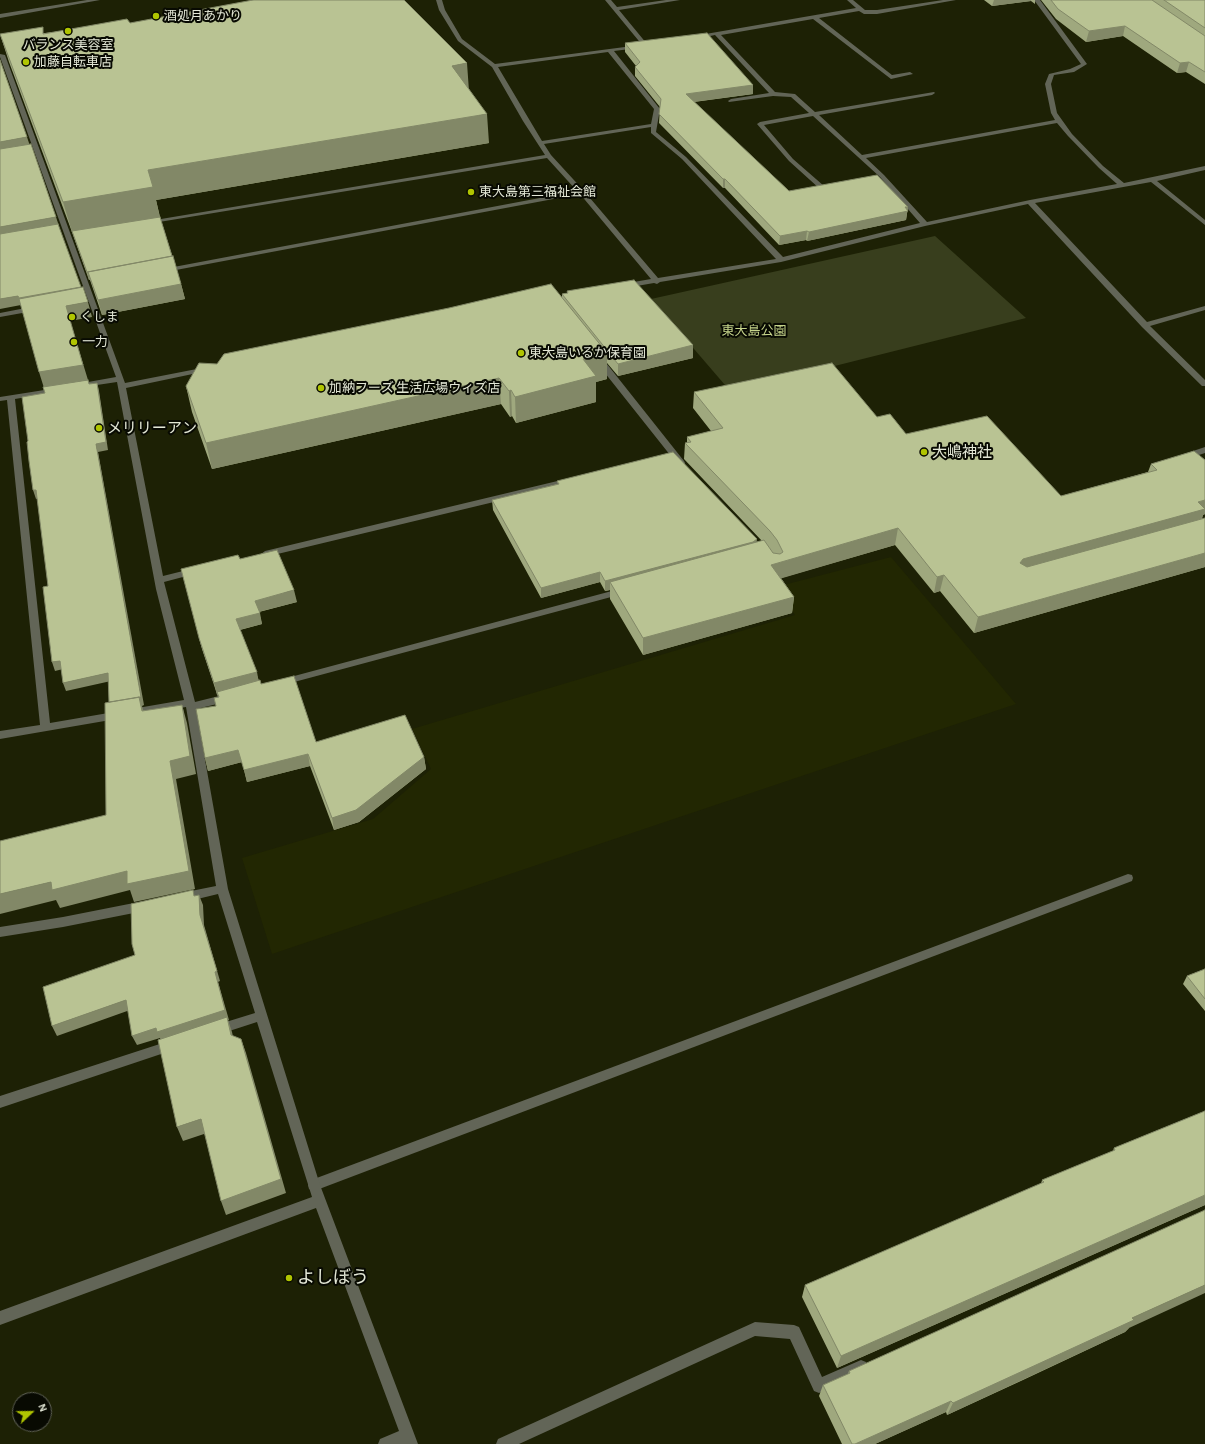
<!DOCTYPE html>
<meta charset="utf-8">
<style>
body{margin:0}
#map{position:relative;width:1205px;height:1444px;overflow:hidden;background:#1d2105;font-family:"Alegreya Sans",sans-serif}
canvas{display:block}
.north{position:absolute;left:12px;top:1392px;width:40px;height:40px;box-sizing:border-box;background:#080a02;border:1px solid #606257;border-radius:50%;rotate:68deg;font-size:11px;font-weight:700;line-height:16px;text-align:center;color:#e3e7d6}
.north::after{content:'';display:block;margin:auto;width:14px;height:18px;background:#b0c501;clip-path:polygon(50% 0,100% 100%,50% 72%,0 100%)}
</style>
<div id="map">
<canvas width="1205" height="1444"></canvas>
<div class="north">N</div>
</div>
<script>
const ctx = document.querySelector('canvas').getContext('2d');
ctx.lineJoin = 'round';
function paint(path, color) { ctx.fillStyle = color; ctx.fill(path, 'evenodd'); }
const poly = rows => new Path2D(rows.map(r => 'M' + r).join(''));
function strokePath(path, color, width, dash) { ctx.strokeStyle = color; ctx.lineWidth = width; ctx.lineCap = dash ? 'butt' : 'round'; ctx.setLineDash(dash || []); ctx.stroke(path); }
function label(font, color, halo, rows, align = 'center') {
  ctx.font = font + ' "Alegreya Sans","Noto Sans JP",sans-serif'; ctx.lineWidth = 4; ctx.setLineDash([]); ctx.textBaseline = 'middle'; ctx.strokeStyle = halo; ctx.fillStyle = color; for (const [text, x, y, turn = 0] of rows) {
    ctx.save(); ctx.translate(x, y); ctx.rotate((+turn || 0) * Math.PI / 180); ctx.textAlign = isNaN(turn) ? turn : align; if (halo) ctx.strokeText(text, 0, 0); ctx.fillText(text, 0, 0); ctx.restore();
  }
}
paint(poly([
 [891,557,1016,704,272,954,242,858,373,819,431,769,412,729,795,615,776,587]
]), '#222702');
paint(poly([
 [935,236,1026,318,731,392,651,299]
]), '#383e1d');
paint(poly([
 [1128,874,1132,875,1133,878,1132,881,314,1191,309,1189,308,1185,309,1181,314,1179,1128,874]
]), '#626557');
paint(poly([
 [87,0,100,0,0,18,0,14,87,0],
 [436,0,442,0,445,10,462,39,495,64,640,45,641,46,638,48,614,51,660,109,656,132,686,157,783,257,920,223,880,177,813,116,764,125,793,159,824,186,831,185,834,187,831,189,820,189,789,161,757,124,760,122,809,113,791,97,773,96,729,102,728,101,731,99,769,93,715,35,696,39,693,37,694,36,856,8,847,0,853,0,865,10,877,10,943,0,956,0,877,14,864,14,859,11,819,18,892,75,910,72,913,74,891,79,813,19,721,35,775,92,795,94,815,112,934,92,935,93,932,95,819,115,862,155,1055,120,1051,113,1045,84,1049,74,1070,69,1081,64,1034,0,1040,0,1087,64,1074,72,1054,75,1051,84,1057,113,1072,134,1103,166,1124,183,1205,166,1205,170,1157,181,1205,220,1205,225,1151,182,1035,203,1147,322,1205,306,1205,310,1150,326,1205,380,1205,386,1202,386,1142,327,1028,204,925,226,781,262,660,282,657,284,654,283,625,288,622,288,622,284,651,279,580,194,160,273,159,271,163,269,577,191,547,158,147,224,147,222,149,221,545,155,523,121,492,67,458,41,439,10,436,0],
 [608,52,654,109,651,124,542,141,498,67,608,52],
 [1057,123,1068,136,1099,168,1117,184,1030,200,927,222,884,175,866,158,1057,123],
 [651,127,651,133,682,159,776,259,658,278,584,191,551,155,544,144,651,127],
 [605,0,611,0,617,7,666,0,680,0,619,10,647,44,647,46,645,47,643,46,605,0],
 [0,54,5,55,125,383,207,367,211,369,207,371,126,388,163,576,195,568,200,571,198,573,164,582,195,702,227,694,232,698,230,701,196,709,228,889,320,1185,418,1444,378,1444,380,1439,399,1431,316,1208,0,1325,0,1311,312,1197,257,1022,217,1035,213,1034,211,1030,213,1026,255,1013,218,894,181,903,177,901,175,898,177,895,181,893,216,886,186,707,0,739,0,731,40,725,7,400,0,401,0,397,57,388,61,390,57,392,15,399,50,723,184,700,156,589,117,382,77,388,73,386,77,384,116,377,0,57,0,54],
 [36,306,40,308,39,310,0,317,0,313,36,306],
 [597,359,603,359,684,461,685,463,684,465,678,465,597,363,597,359],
 [1205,447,1205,453,1184,460,1180,457,1181,455,1205,447],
 [570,478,573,479,574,481,573,483,265,557,261,554,265,551,570,478],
 [623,588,628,591,626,593,283,685,278,682,283,679,623,588],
 [144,901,148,903,150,906,148,909,144,911,63,927,0,937,0,927,63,917,144,901],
 [172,1040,176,1041,178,1045,176,1049,0,1108,0,1096,172,1040],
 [755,1322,794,1325,799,1327,822,1377,861,1360,866,1362,868,1367,866,1372,819,1393,814,1391,790,1339,755,1336,519,1444,496,1444,498,1439,755,1322]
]), '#626557');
paint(poly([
 [984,0,1035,0,1035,4,1031,1,992,6],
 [1041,0,1205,0,1205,84,1186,72,1177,73,1123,36,1086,42,1056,19],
 [130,23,469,89,489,143,156,200,160,217,181,284,185,299,102,315,90,280,89,280,72,232,9,62,0,34,45,33],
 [625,43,753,85,753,94,694,102,789,191,908,207,906,220,807,241,806,240,779,245,725,188,723,188,659,123,660,107,635,76,635,67,636,66,625,52],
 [567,291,693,345,693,358,618,376,607,363,607,379,596,382,596,402,516,423,512,416,510,417,501,404,212,469,192,412,186,386,217,364,562,297,562,294,567,293],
 [694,392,877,417,906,434,1061,496,1148,472,1151,464,1205,460,1205,514,1203,515,1202,519,1205,518,1205,567,974,633,940,591,934,593,895,545,781,578,794,597,792,613,643,655,610,599,610,590,605,591,600,582,541,598,493,510,492,500,558,484,557,481,756,542,762,541,684,459,685,443,687,443,687,437,711,431,693,408],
 [240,559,297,602,259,612,262,624,240,630,259,681,261,684,316,742,424,757,426,769,359,822,334,830,310,766,247,782,242,762,208,771,205,758,218,697,202,649,199,638],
 [1205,969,1205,1011,1183,984,1187,976],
 [1205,1111,1205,1205,837,1368,802,1297,805,1285,1041,1184,1042,1180,1113,1151,1114,1148],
 [1129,1328,1125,1332,1023,1380,947,1415,946,1412,875,1444,842,1444,819,1396,823,1385,848,1374,849,1371]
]), '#9fa87e');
paint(poly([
 [994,0,1031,0,1031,1,992,6],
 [1125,26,1123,36,1086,42,1089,31],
 [1189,62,1186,72,1177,73,1180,63],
 [467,63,469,91,452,66],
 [753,85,753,94,685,103,686,94],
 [487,114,489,143,156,200,160,218,72,232,63,202,148,170],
 [27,137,30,146,0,150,0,142],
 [723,179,725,179,725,188,723,188],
 [905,207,908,207,906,220,807,241,809,232],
 [56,217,59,226,0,236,0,227],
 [807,231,806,240,779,245,780,236],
 [87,272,88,272,90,280,89,280],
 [181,284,185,299,102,315,98,300],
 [81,287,84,296,21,305,0,309,0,299,18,296],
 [88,302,92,317,70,321,88,380,44,388,39,372,66,306],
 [693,345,693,358,618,376,618,364],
 [607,353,607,379,596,382,596,402,516,423,515,397,583,359],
 [499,378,501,404,212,469,206,443],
 [97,383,99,391,108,450,98,452,144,705,142,706,145,716,109,703,141,697,96,444],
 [511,390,512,416,510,417,509,391],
 [33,490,36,490,39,498,36,499],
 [1205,500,1205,514,1203,515,1199,525,1019,576,1020,563,1023,559],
 [898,528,895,545,769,582,771,565],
 [757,539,756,549,610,582,610,590,605,591,605,581],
 [1205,553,1205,567,974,633,978,617],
 [600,572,600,582,541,598,541,588],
 [944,575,940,591,934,593,937,577],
 [294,590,297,602,258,612,255,601],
 [794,597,792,613,643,655,643,638],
 [260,613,262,624,239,630,236,619],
 [60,661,63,669,55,671,52,662],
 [257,672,259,683,217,695,214,683],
 [108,673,111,681,66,691,63,683],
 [182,705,187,723,196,774,176,779,195,889,134,902,130,890,60,908,56,900,0,914,0,894,51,882,170,761],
 [238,750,242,762,208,771,205,758],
 [308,754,310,766,247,782,244,770],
 [424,757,426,769,359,822,334,830,332,818],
 [199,895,203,905,204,925,220,981,218,982,229,1020,228,1020,232,1032,236,1050,161,1042,160,1038,137,1045,132,1036,200,915],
 [126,1000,130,1010,57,1036,52,1026],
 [241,1039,246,1053,286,1193,226,1215,221,1201],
 [201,1119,207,1133,183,1141,177,1127],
 [1205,1195,1205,1205,837,1368,841,1356],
 [1205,1285,1205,1293,1129,1328,1125,1332,947,1415,953,1403,1132,1318],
 [951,1401,946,1412,875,1444,855,1444]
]), '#828867');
const building = poly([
 [253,0,404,0,467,63,452,66,487,114,148,170,153,187,63,202,0,34,43,27,43,34,127,19,130,23,253,0],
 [1051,0,1152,0,1205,36,1205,72,1189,62,1180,63,1125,26,1089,31,1058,9,1051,0],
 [1164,0,1205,0,1205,28,1164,0],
 [707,33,753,85,686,94,789,191,877,175,908,207,905,207,908,211,809,232,807,231,780,236,725,179,723,179,659,114,661,99,635,67,640,62,625,43,707,33],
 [0,60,27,137,0,142,0,60],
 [31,144,56,217,0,227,0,149,31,144],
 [160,217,172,256,87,272,72,231,160,217],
 [58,224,81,287,19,298,18,296,0,299,0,234,58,224],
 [173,256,181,284,98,300,88,272,173,256],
 [634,280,693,345,618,364,562,294,568,293,567,291,634,280],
 [551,284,607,353,583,359,596,376,515,397,511,390,509,391,499,378,206,443,186,386,199,363,217,364,224,354,449,308,551,284],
 [83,287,88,302,66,306,83,365,39,372,19,299,83,287],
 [832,363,877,417,890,414,906,434,987,416,1061,496,1157,470,1151,464,1194,451,1205,460,1205,500,1198,502,1205,509,1023,559,1020,563,1027,567,1205,518,1205,553,978,617,944,575,937,577,898,528,771,565,794,597,643,638,610,582,764,540,773,553,780,554,783,552,777,540,770,531,685,443,691,442,687,437,723,428,694,392,832,363],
 [88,380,89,384,97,383,106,442,96,444,141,697,109,702,108,673,63,683,60,661,52,662,43,587,48,586,36,490,33,490,29,461,27,442,28,441,22,397,45,393,43,387,88,380],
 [673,452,757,539,753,542,605,581,600,572,541,588,492,500,559,484,557,481,673,452],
 [277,550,294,590,255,601,260,613,236,619,257,672,214,683,199,638,181,569,238,555,240,559,277,550],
 [294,676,316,742,405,715,424,757,356,810,332,818,308,754,244,770,238,750,205,758,196,709,216,706,214,698,219,697,217,692,260,680,261,684,294,676],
 [139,697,142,711,182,705,190,756,170,761,189,871,127,884,127,871,52,890,51,882,0,894,0,841,106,815,105,703,139,697],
 [193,890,194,896,199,895,200,915,217,971,215,972,225,1010,157,1032,156,1028,132,1036,126,1000,52,1026,43,987,135,955,132,944,131,904,193,890],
 [1205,969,1205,999,1187,976,1205,969],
 [227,1017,231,1035,241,1039,281,1179,221,1201,201,1119,177,1127,158,1040,227,1017],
 [1205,1111,1205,1195,841,1356,805,1285,1044,1182,1042,1180,1115,1150,1114,1148,1205,1111],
 [1205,1210,1205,1285,1132,1318,1134,1320,953,1403,951,1401,855,1444,852,1444,823,1385,850,1373,849,1371,1205,1210]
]);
paint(building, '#b9c393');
strokePath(building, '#828867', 1);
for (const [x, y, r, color] of [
 [156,16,4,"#b0c501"],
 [68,31,4,"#b0c501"],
 [26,62,4,"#b0c501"],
 [471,192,4,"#b0c501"],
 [72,317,4,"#b0c501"],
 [74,342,4,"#b0c501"],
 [521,353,4,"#b0c501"],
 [321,388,4,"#b0c501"],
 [99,428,4,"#b0c501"],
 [924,452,4,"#b0c501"],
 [289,1278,4,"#b0c501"]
]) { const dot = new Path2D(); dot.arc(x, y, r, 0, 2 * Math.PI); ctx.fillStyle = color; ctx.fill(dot); strokePath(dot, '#080a02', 1.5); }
label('13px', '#e3e7d6', '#080a02', [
 ["酒処月あかり",164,16],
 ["バランス美容室",68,45,"center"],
 ["加藤自転車店",34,62],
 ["東大島第三福祉会館",479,192],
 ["くしま",80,317],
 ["一力",82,342],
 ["東大島いるか保育園",529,353],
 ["加納フーズ 生活広場ウィズ店",329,388]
], 'left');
label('13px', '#c6d48b', '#080a02', [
 ["東大島公園",754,331]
]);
label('15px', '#e3e7d6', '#080a02', [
 ["メリリーアン",107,428],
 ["大嶋神社",932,452]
], 'left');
label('18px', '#e3e7d6', '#080a02', [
 ["よしぼう",297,1278]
], 'left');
</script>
